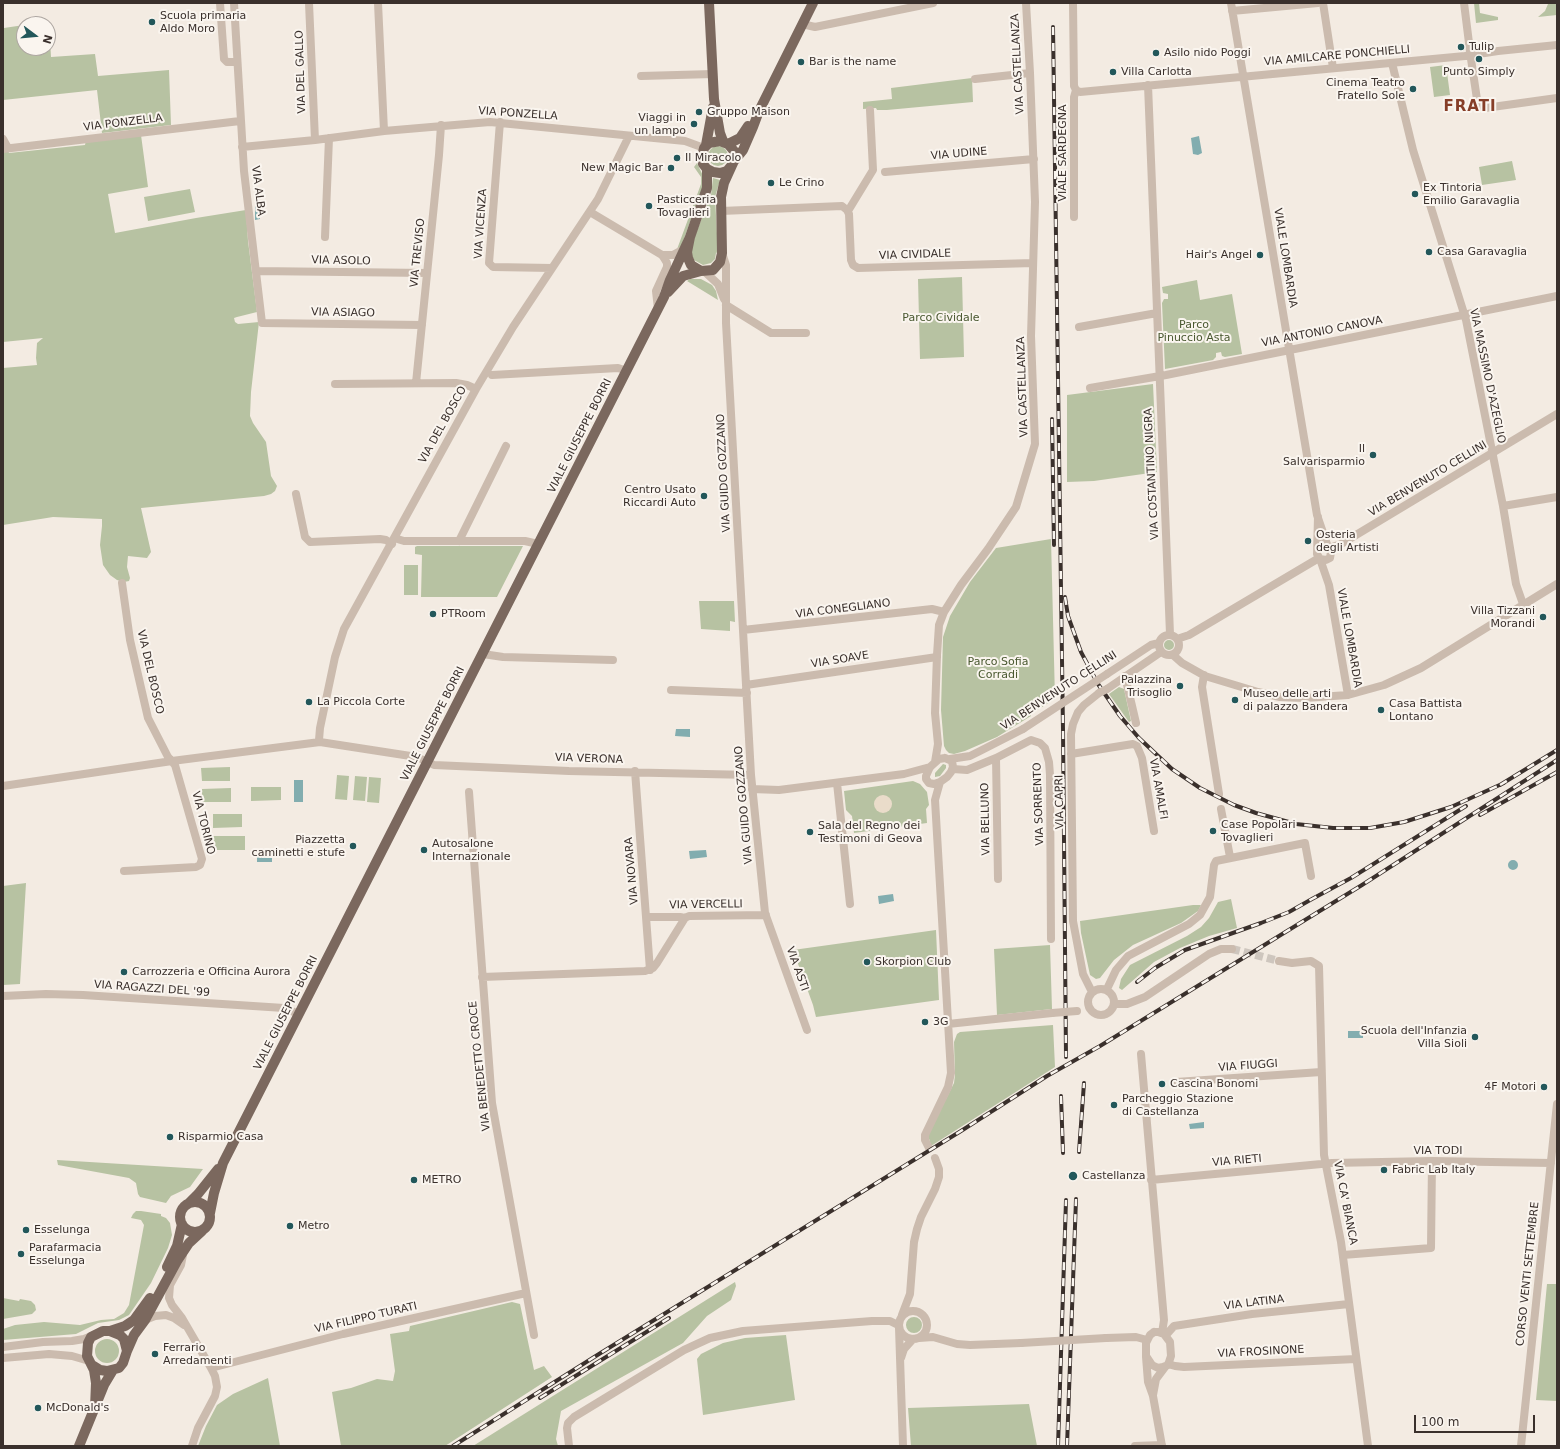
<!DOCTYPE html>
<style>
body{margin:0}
#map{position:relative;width:1560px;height:1449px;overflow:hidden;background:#f3ebe2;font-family:"DejaVu Sans",sans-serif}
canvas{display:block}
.frame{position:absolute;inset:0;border:4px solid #3a302c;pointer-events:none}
.north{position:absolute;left:16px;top:16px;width:40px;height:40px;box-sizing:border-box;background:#faf5ef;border:1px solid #ada6a1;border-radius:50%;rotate:106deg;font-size:11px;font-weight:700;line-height:16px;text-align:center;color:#3a302c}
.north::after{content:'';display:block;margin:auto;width:14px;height:18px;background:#22575a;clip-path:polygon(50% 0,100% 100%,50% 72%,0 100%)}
.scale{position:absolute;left:1414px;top:1415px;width:121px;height:18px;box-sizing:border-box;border:2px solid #3a302c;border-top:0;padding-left:5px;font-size:12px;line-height:14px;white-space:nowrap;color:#3a302c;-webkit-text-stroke:3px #faf5ef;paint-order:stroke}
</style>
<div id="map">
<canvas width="1560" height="1449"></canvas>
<div class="frame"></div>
<div class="north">N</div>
<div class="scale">100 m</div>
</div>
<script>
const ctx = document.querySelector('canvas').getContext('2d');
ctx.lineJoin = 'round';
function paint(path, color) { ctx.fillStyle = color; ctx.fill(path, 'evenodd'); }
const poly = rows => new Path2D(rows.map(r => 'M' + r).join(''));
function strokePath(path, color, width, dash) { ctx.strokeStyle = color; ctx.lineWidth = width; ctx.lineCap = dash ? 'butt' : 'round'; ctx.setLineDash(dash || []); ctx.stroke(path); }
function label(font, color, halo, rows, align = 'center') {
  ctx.font = font + ' "DejaVu Sans",sans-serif'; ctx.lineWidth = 4; ctx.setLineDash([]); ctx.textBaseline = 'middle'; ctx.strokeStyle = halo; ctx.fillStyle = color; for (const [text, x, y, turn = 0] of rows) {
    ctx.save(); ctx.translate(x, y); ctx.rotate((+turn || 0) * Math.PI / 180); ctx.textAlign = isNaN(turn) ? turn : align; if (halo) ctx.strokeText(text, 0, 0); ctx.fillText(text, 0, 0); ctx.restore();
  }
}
paint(poly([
 [1474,3,1479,3,1480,13,1498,17,1498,20,1476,23],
 [1547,3,1557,3,1557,15,1538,17,1545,11,1548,4],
 [49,22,51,57,95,54,98,76,169,70,171,125,102,133,97,90,3,100,3,30,4,28,24,25,24,48,48,48,48,24,34,24],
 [1446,65,1450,95,1434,97,1430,67],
 [972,78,973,102,887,110,877,110,876,108,863,109,863,102,892,99,891,88],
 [141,135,148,187,108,194,115,233,196,218,246,210,248,241,257,312,237,317,234,318,235,322,238,324,259,322,251,392,250,416,253,423,266,442,271,476,277,486,275,491,271,494,264,496,141,508,151,552,147,558,128,556,127,567,130,578,129,581,124,582,117,580,110,575,103,565,100,545,102,526,102,519,53,517,3,525,3,368,37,365,36,358,37,343,43,338,3,342,3,140,9,153,85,145,86,140],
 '708 156a10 10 0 1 1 20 0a10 10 0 1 1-20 0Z',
 [1512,161,1516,180,1482,185,1479,167],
 [697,163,704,178,703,186,681,247,676,252,701,184,701,177,694,167],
 [713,178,720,180,715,197,718,252,716,253,715,259,711,263,703,265,694,260,692,256,691,246,711,195],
 [190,189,195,212,148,221,144,197],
 [962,277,964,357,920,359,918,279],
 [690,279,701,279,712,285,716,291,718,300,687,281],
 [1197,280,1200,300,1232,294,1242,354,1225,357,1222,356,1221,352,1216,353,1216,357,1213,360,1165,369,1162,303,1164,299,1168,299,1168,294,1163,293,1162,287],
 [1153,384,1157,472,1094,481,1067,482,1067,395],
 [1051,539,1055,699,1031,714,1031,716,997,737,965,751,954,754,949,753,946,750,944,746,941,710,943,637,950,616,970,582,996,548],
 [417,546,523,546,497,597,421,597,422,555,415,554,415,547],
 [404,565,418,565,418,595,404,595],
 [699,601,734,601,735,622,730,621,730,631,701,629],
 '1164 645a5 5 0 1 1 10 0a5 5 0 1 1-10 0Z',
 [1119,687,1124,689,1131,721,1129,722,1109,694],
 [943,764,946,765,946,768,940,776,935,777,935,773],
 [230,767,230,781,202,781,201,768],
 [337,775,349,776,347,800,335,799],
 [355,776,367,777,365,801,353,800],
 [369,777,381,778,379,803,367,802],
 [906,782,913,781,920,784,927,792,929,805,926,809,927,823,854,833,852,816,846,810,844,791],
 [251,787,281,787,281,800,251,801],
 [231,788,231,802,202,802,202,789],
 [213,814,242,814,242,827,213,828],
 [213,836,245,836,245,850,213,850],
 [26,883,20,984,3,985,3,886],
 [1231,899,1237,928,1209,936,1180,948,1154,962,1122,990,1119,988,1121,979,1130,965,1187,936,1201,927,1209,918,1218,902],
 [1193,905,1201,905,1198,911,1181,923,1133,945,1114,960,1100,978,1096,979,1090,975,1081,933,1080,921],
 [936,930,939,1000,816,1017,813,1005,793,950],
 [1050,945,1052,1009,997,1015,994,949],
 [1053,1025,1055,1067,931,1146,928,1135,954,1083,955,1075,954,1042,957,1034,960,1032],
 [57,1160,203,1169,190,1187,171,1196,166,1203,140,1197,138,1194,136,1183,129,1178,58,1165],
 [136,1211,141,1211,161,1214,161,1216,166,1218,170,1223,172,1235,168,1248,151,1283,129,1315,119,1320,98,1323,76,1334,3,1340,3,1329,15,1325,44,1322,80,1325,101,1320,114,1319,124,1313,129,1305,144,1225,141,1220,131,1218,133,1214],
 [735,1282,736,1286,731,1300,707,1316,683,1343,561,1411,556,1439,558,1446,473,1446],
 [1547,1284,1557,1284,1557,1401,1536,1400],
 [3,1298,19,1301,20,1299,31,1301,35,1305,36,1310,32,1314,3,1319],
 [512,1302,520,1304,534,1370,544,1366,552,1377,445,1446,341,1446,332,1392,351,1388,377,1379,393,1381,395,1371,390,1334,409,1331,410,1326],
 '906 1325a8 8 0 1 1 16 0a8 8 0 1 1-16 0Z',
 [786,1335,795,1400,703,1415,697,1359,701,1354,723,1343,745,1338],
 '95 1351a12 12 0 1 1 24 0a12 12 0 1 1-24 0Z',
 [268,1378,280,1446,198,1446,206,1426,217,1405,233,1394],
 [1029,1404,1037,1446,911,1446,908,1408]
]), '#b7c2a2');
paint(poly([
 '874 804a9 9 0 1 1 18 0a9 9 0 1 1-18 0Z'
]), '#eadcca');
paint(poly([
 [1199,136,1202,153,1198,155,1193,154,1191,138],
 [255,206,259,206,260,219,255,220],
 [676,729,690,729,690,737,675,736],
 [294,780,303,780,303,802,294,802],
 [706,850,707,857,690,859,689,851],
 [271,852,275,852,274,856,272,856,272,862,257,862,257,855,271,855],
 '1508 865a5 5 0 1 1 10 0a5 5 0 1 1-10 0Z',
 [893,894,894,901,879,904,878,896],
 [1348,1031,1363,1031,1363,1038,1348,1038],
 [1204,1122,1204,1128,1190,1129,1189,1124]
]), '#82adaf');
strokePath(poly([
 [1232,949,1279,961]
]), '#cec6be', 8, [8, 4]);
strokePath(poly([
 [220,3,224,59,227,62,237,62],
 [234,3,244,171,262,323,422,325],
 [309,3,315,140],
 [378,3,384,131],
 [1073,3,1074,86,1076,90,1080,92,1465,56,1498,51,1557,45],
 [1231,3,1317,515,1328,547,1331,552,1330,558,1326,560,1320,559,1317,554,1318,517],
 [1323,3,1333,68],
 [1464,3,1471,59,1478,106,1485,108,1557,98],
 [1232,11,1318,3],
 [802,24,815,27,933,3],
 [1392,63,1413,150,1466,320,1503,506,1516,584,1523,604],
 [641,76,713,74],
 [975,79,1030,73],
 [1148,85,1170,634],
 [500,122,489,263,493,267,552,268],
 [629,136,598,199,513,327,476,389,344,629,335,657,320,728,319,740,320,742,417,757,434,765,569,771,751,775],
 [3,139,8,148],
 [242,147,315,140,384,131,490,122,685,141,704,148],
 [3,149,240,121],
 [885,172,1034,159],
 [721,211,842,206,847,210,849,214,851,260,853,265,858,268,1033,263],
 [848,211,873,170,870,110],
 [590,212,662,255,664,258,667,263,667,267,656,291,658,309],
 [1074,217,1074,97,1076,90],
 [325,237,329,138],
 [722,253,726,265,726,323,751,775,765,913,807,1030],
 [662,255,673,255,682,250],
 [256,271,427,273],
 [704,271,718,284,724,299],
 [726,305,771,333,806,333],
 [1079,327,1157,313],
 [492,375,618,368,627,371],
 [416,383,439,155,441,125],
 [335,384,456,383,467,385,476,389],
 [1090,388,1166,375,1557,296],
 [296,494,305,537,310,542,380,539,386,540,392,544],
 [1503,506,1557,497],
 [394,538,404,541,525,541,538,544],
 [459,541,506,446],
 [1329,548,1341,544,1557,414],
 [1320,559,1329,585,1348,695],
 [122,583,130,640,148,718,168,757,175,765,202,859,200,865,196,867,124,871],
 [743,630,932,609,944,612],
 '1159 645a10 10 0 1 1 20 0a10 10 0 1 1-20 0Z',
 [1177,639,1189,635,1319,558],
 [483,654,503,657,613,660],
 [1173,655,1182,663,1205,676,1258,692,1280,697,1304,698,1348,695,1384,685,1421,668,1557,584],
 [1107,674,1151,645,1159,643],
 [1204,675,1202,687,1219,794],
 [1125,676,1136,723],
 [746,685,937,657],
 [1107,689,1161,652],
 [671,690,747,693],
 [1071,754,1133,744,1137,746,1142,758,1154,831],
 [945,758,952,761,953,767,951,772,947,777,940,782,934,784,929,783,926,779,926,776,930,767,939,759,945,758],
 [996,758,998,879],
 [950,759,970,756,980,751,1023,729],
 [935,762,938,744,935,713,937,655,939,625,944,612,961,585,988,549,1016,507,1035,444,1031,336,1035,202,1030,73,1026,3],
 [953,769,967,770,996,758,1031,740,1040,743,1045,748,1049,762,1050,775,1051,939],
 [635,771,650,970],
 [837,783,850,904],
 [3,786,172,761,320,742],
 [752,789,779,790,904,774,930,767],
 [469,792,492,1103,534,1335],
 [1221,809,1230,857],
 [647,917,680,917,685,918,689,916,766,915],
 [1279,961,1292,963,1311,961,1319,966,1324,1155,1341,1242,1368,1446],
 [482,977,645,971,653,968,657,963,685,918],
 '1088 1002a13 13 0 1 1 26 0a13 13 0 1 1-26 0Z',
 [1107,989,1116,970,1128,956,1189,924,1200,915,1210,897,1214,865,1216,861,1305,843,1311,876],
 [1092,992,1083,974,1073,921,1071,734,1073,724,1078,712,1084,705,1099,693],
 [3,996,46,994,83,995,284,1008,299,1014],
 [1114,1004,1127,1004,1145,997,1209,954,1221,949,1232,949],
 [948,1024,1052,1013],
 [1141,1054,1164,1320,1162,1333],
 [1176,1082,1321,1072],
 [929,1148,925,1140,925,1135,948,1087,951,1073,935,800,940,782],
 [1151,1180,1332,1163,1432,1161,1551,1163],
 [183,1255,181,1265,170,1285,169,1298,172,1305,182,1318,211,1368,215,1376,217,1387,215,1396,198,1428,192,1446],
 [1343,1255,1431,1248,1432,1161],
 '899 1325a14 14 0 1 1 28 0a14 14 0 1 1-28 0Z',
 [902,1315,910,1294,914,1242,917,1229,921,1217,935,1189,939,1177,939,1169,935,1158],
 [145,1320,155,1316,166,1315,174,1318,184,1325],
 [899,1328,903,1446],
 [1154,1332,1158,1332,1164,1334,1170,1342,1171,1356,1168,1365,1163,1367,1158,1368,1152,1365,1146,1356,1146,1343,1150,1335,1154,1332],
 [1166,1335,1174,1326,1252,1314,1349,1304],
 [919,1338,933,1337,957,1344,970,1345,1021,1343],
 [1106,1338,1136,1337,1147,1340],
 [3,1347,43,1342,72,1341,84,1339,94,1335],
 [1146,1357,1148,1382,1153,1396,1162,1446],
 [3,1358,49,1354,72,1356,89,1361],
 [901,1358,904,1349,913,1339],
 [1168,1364,1175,1366,1184,1367,1356,1359],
 [211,1368,343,1334,526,1293],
 [1153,1395,1156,1379,1165,1367],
 [569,1446,567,1428,568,1423,574,1417,684,1350,710,1338,743,1331,872,1321,890,1321,898,1325],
 [1135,1446,1162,1445],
 [1521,1446,1557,1104]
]), '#cbbbae', 8);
strokePath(poly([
 [709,3,714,99,720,133,723,141],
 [728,144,740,138,748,126],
 [706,145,713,107],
 [734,161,743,150,753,127,759,111,813,3],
 [701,271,691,265,688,258,687,252,690,237,707,188,707,169],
 [668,292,683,276,701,271,713,270,720,262,722,253,721,197,724,183,734,161,734,151,728,144,720,141,709,143,704,148,702,157,703,164,707,169,713,172,720,173,727,171,732,165],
 '180 1217a15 15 0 1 1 30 0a15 15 0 1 1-30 0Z',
 [188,1204,198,1194,218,1169],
 [210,1213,214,1193,223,1163,664,297,670,280,690,237],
 [167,1267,177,1246,182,1224],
 [110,1331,125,1326,134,1320,150,1298],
 [127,1351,134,1335,145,1320,177,1261,189,1243,202,1231],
 [92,1365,100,1370,107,1371,119,1368,123,1363,127,1351,124,1339,120,1335,110,1331,103,1331,91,1337,88,1343,87,1356,94,1370,96,1383,95,1408],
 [79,1446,104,1385,113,1370]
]), '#7b685e', 10);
const rail = poly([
 [1053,27,1063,730,1066,1057],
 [1052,419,1054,545],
 [1065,597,1068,616,1081,652,1098,684,1120,716,1139,738,1172,769,1200,788,1234,805,1256,813,1296,824,1333,828,1370,828,1404,822,1451,807,1504,783],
 [1500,785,1557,750],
 [1480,815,1557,772],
 [1137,982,1155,968,1185,950,1261,923,1289,912,1312,899,1351,878,1466,806],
 [1061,1096,1063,1153],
 [1079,1152,1084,1083],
 [540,1398,669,1318],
 [453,1446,599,1354,961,1131,1047,1076,1100,1046,1362,885,1557,760],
 [1058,1446,1066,1200],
 [1067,1446,1076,1199]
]);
strokePath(rail, '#3a302c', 4);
strokePath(rail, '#faf5ef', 2.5, [8]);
strokePath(poly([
 [1099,693,1107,689],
 [1023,729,1107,674],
 [1052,1013,1077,1011],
 [1021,1343,1106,1338]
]), '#cbbbae', 8);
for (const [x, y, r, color] of [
 [152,22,4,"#22575a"],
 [1461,47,4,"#22575a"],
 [1156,53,4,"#22575a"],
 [1479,59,4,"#22575a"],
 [801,62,4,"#22575a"],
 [1113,72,4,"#22575a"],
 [1413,89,4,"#22575a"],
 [699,112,4,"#22575a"],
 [694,124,4,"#22575a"],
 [677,158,4,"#22575a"],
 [671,168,4,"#22575a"],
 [771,183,4,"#22575a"],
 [1415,194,4,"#22575a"],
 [649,206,4,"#22575a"],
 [1429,252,4,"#22575a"],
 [1260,255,4,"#22575a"],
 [1373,455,4,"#22575a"],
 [704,496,4,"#22575a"],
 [1308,541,4,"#22575a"],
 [433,614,4,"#22575a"],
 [1543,617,4,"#22575a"],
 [1180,686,4,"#22575a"],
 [1235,700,4,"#22575a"],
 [309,702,4,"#22575a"],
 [1381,710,4,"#22575a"],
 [1213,831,4,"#22575a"],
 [810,832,4,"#22575a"],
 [353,846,4,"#22575a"],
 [424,850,4,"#22575a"],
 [867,962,4,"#22575a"],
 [124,972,4,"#22575a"],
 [925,1022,4,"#22575a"],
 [1475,1037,4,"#22575a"],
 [1162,1084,4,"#22575a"],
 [1544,1087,4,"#22575a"],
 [1114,1105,4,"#22575a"],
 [170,1137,4,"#22575a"],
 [1384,1170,4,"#22575a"],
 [1073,1176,5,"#22575a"],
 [414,1180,4,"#22575a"],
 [290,1226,4,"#22575a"],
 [26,1230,4,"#22575a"],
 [21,1254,4,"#22575a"],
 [155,1354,4,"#22575a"],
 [38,1408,4,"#22575a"]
]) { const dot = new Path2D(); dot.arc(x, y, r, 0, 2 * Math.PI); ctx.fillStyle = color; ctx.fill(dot); strokePath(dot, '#faf5ef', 1.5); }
label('11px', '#3a302c', '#faf5ef', [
 ["Scuola primaria",160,16],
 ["Aldo Moro",160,29],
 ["Tulip",1469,47],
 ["Asilo nido Poggi",1164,53],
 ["Bar is the name",809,62],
 ["Villa Carlotta",1121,72],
 ["Punto Simply",1479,72,"center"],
 ["Cinema Teatro",1405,83,"right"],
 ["Fratello Sole",1405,96,"right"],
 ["Gruppo Maison",707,112],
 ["Viaggi in",686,118,"right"],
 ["un lampo",686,131,"right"],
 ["Il Miracolo",685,158],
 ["New Magic Bar",663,168,"right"],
 ["Le Crino",779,183],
 ["Ex Tintoria",1423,188],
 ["Emilio Garavaglia",1423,201],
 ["Pasticceria",657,200],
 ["Tovaglieri",657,213],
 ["Casa Garavaglia",1437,252],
 ["Hair's Angel",1252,255,"right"],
 ["Il",1365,449,"right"],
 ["Salvarisparmio",1365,462,"right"],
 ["Centro Usato",696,490,"right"],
 ["Riccardi Auto",696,503,"right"],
 ["Osteria",1316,535],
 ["degli Artisti",1316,548],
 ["Villa Tizzani",1535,611,"right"],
 ["Morandi",1535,624,"right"],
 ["PTRoom",441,614],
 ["Palazzina",1172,680,"right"],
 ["Trisoglio",1172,693,"right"],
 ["Museo delle arti",1243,694],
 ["di palazzo Bandera",1243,707],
 ["La Piccola Corte",317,702],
 ["Casa Battista",1389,704],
 ["Lontano",1389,717],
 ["Case Popolari",1221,825],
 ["Tovaglieri",1221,838],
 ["Sala del Regno dei",818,826],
 ["Testimoni di Geova",818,839],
 ["Piazzetta",345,840,"right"],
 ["caminetti e stufe",345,853,"right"],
 ["Autosalone",432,844],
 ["Internazionale",432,857],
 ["Skorpion Club",875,962],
 ["Carrozzeria e Officina Aurora",132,972],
 ["3G",933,1022],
 ["Scuola dell'Infanzia",1467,1031,"right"],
 ["Villa Sioli",1467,1044,"right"],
 ["Cascina Bonomi",1170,1084],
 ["4F Motori",1536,1087,"right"],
 ["Parcheggio Stazione",1122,1099],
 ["di Castellanza",1122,1112],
 ["Risparmio Casa",178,1137],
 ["Fabric Lab Italy",1392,1170],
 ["Castellanza",1082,1176],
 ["METRO",422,1180],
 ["Metro",298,1226],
 ["Esselunga",34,1230],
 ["Parafarmacia",29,1248],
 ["Esselunga",29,1261],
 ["Ferrario",163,1348],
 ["Arredamenti",163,1361],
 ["McDonald's",46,1408]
], 'left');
label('11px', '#3a302c', '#faf5ef', [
 ["VIA AMILCARE PONCHIELLI",1337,56,-5],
 ["VIA CASTELLANZA",1018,64,-93],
 ["VIA DEL GALLO",301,72,-92],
 ["VIA PONZELLA",518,114,4],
 ["VIA PONZELLA",123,123,-7],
 ["VIALE SARDEGNA",1063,153,-90],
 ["VIA UDINE",959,154,-5],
 ["VIA ALBA",258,191,83],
 ["VIA VICENZA",481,224,-86],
 ["VIA TREVISO",418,253,-84],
 ["VIA CIVIDALE",915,255,-2],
 ["VIALE LOMBARDIA",1285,258,81],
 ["VIA ASOLO",341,261,1],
 ["VIA ASIAGO",343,313,1],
 ["VIA ANTONIO CANOVA",1322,332,-11],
 ["VIA MASSIMO D'AZEGLIO",1487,376,78],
 ["VIA CASTELLANZA",1023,387,-92],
 ["VIA DEL BOSCO",443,425,-61],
 ["VIALE GIUSEPPE BORRI",580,436,-63],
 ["VIA GUIDO GOZZANO",724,473,-93],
 ["VIA COSTANTINO NIGRA",1152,474,-93],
 ["VIA BENVENUTO CELLINI",1428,479,-31],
 ["VIA CONEGLIANO",843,609,-7],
 ["VIALE LOMBARDIA",1349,638,80],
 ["VIA SOAVE",840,660,-9],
 ["VIA DEL BOSCO",150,672,77],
 ["VIA BENVENUTO CELLINI",1059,691,-33],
 ["VIALE GIUSEPPE BORRI",433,724,-63],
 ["VIA VERONA",589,759,2],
 ["VIA AMALFI",1158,789,80],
 ["VIA CAPRI",1060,802,-91],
 ["VIA SORRENTO",1039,804,-92],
 ["VIA GUIDO GOZZANO",744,805,-95],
 ["VIA BELLUNO",986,819,-91],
 ["VIA TORINO",203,823,76],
 ["VIA NOVARA",632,871,-95],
 ["VIA VERCELLI",706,905,-1],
 ["VIA ASTI",797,969,70],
 ["VIA RAGAZZI DEL '99",152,989,4],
 ["VIALE GIUSEPPE BORRI",286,1013,-63],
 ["VIA BENEDETTO CROCE",480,1066,-96],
 ["VIA FIUGGI",1248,1066,-4],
 ["VIA TODI",1438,1151],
 ["VIA RIETI",1237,1161,-5],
 ["VIA CA' BIANCA",1345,1203,79],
 ["CORSO VENTI SETTEMBRE",1528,1274,-84],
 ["VIA LATINA",1254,1303,-7],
 ["VIA FILIPPO TURATI",366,1318,-13],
 ["VIA FROSINONE",1261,1352,-3]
]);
label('11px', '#495830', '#faf5ef', [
 ["Parco Cividale",941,318],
 ["Parco",1194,325],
 ["Pinuccio Asta",1194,338],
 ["Parco Sofia",998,662],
 ["Corradi",998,675]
]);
ctx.letterSpacing = '1px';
label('bold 15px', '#863e28', '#faf5ef', [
 ["FRATI",1470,107]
]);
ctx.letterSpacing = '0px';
</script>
